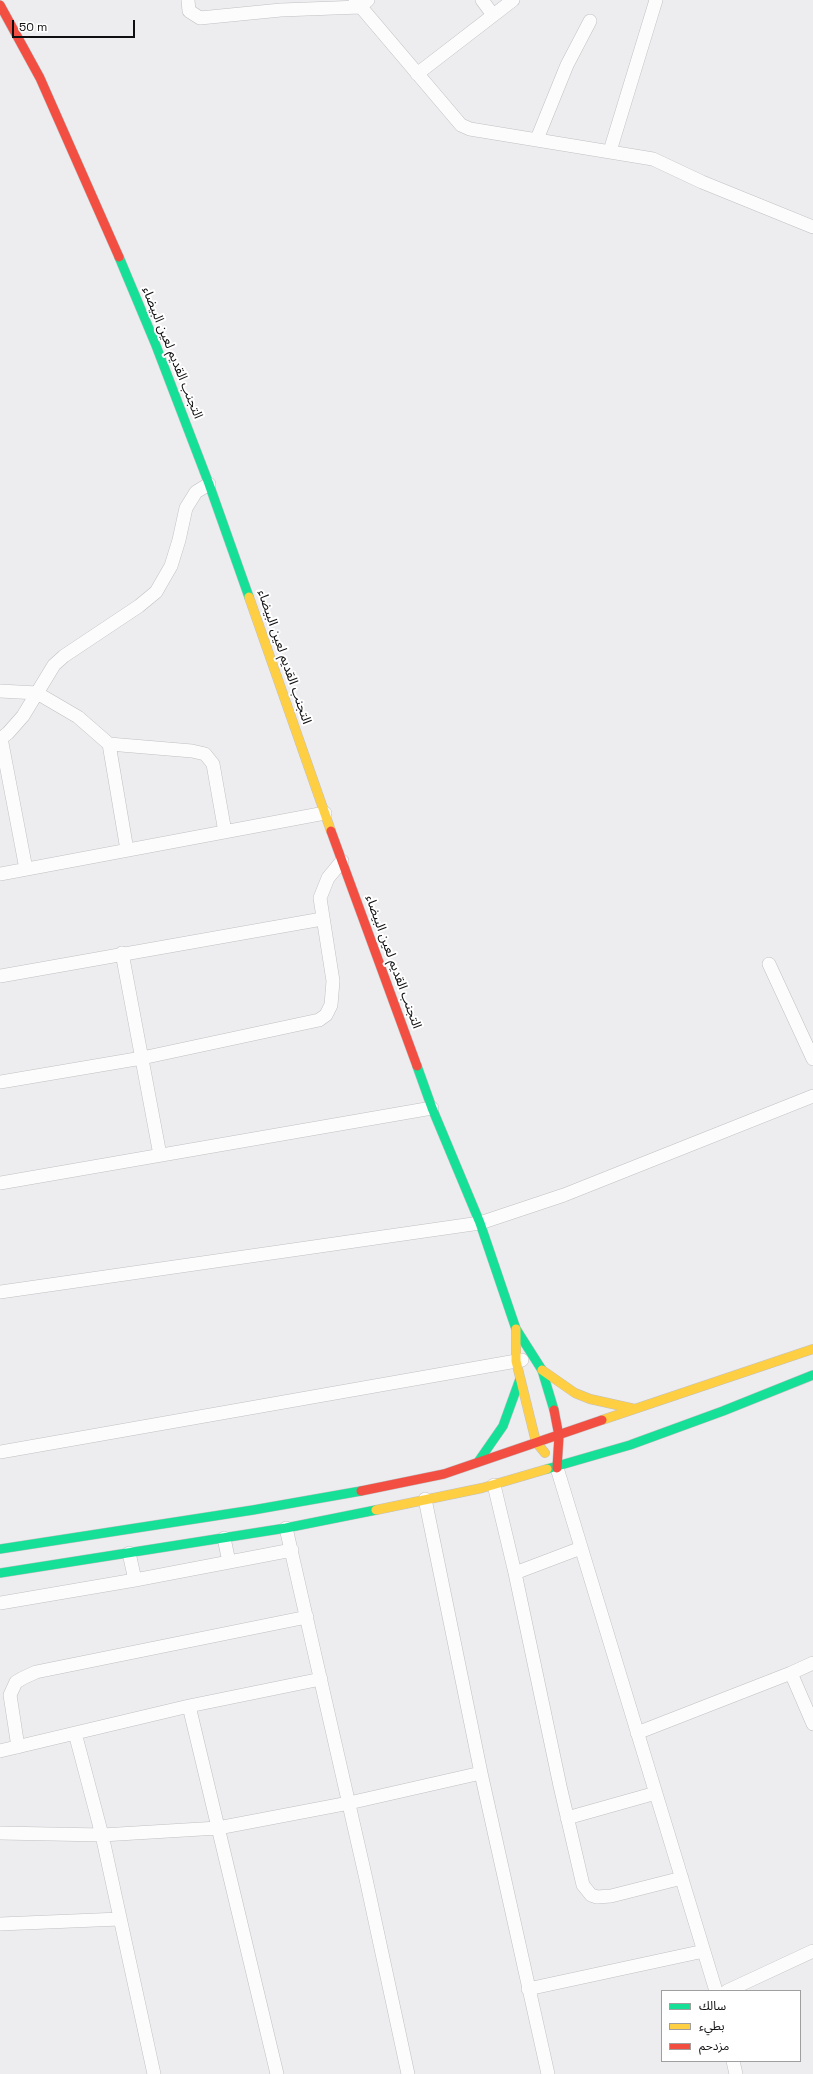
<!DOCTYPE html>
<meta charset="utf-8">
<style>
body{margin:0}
#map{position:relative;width:813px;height:2074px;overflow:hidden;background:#ededf0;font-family:"Space Grotesk","Noto Sans Arabic",sans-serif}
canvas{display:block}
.legend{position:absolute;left:661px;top:1990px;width:140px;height:72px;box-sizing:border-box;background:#fff;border:1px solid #9f9fa0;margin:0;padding:5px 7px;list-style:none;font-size:12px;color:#0f0f11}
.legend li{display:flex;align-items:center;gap:8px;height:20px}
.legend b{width:20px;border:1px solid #9f9fa0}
.scale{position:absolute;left:12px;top:20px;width:123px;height:18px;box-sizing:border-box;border:2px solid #0f0f11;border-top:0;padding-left:5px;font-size:12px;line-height:14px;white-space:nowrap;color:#0f0f11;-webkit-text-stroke:3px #fff;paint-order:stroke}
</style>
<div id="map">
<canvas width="813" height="2074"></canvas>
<ul class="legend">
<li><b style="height:5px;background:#16e098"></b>سالك</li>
<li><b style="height:5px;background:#ffcf43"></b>بطيء</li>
<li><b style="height:5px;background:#f24e42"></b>مزدحم</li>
</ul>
<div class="scale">50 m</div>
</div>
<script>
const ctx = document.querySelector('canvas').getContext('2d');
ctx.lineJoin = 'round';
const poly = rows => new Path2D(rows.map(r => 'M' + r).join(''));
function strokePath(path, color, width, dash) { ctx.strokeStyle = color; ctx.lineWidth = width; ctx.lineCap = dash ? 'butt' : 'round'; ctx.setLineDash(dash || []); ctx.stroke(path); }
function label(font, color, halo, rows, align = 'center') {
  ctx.font = font + ' "Space Grotesk","Noto Sans Arabic",sans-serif'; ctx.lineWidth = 4; ctx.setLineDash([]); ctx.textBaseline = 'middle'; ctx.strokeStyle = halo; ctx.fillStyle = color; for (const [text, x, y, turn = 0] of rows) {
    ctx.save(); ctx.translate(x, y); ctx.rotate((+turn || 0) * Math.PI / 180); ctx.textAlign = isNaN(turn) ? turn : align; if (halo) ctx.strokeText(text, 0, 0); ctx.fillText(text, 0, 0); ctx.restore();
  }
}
const street = poly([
 [188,0,189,11,200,18,281,10,360,7,368,0],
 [355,0,461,125,470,129,653,159,702,182,813,227],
 [482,0,493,15],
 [417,74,513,0],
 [537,139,567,65,590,21],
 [610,151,656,0],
 [0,691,37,693,78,717,109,744,127,850],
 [1,738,26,869],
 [0,739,8,733,23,716,54,665,64,656,139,606,156,592,171,566,179,540,186,508,196,492,209,484],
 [109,744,192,751,205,754,213,764,225,832],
 [0,874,325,813],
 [122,953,160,1155],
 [769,964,813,1059],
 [0,976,322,919],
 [0,1082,142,1058,319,1020,326,1015,331,1005,333,981,320,898,328,878,342,861],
 [0,1183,432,1108],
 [0,1292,480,1223,564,1195,813,1096],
 [0,1452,522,1360],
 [557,1468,716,1991],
 [494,1485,515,1573],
 [425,1499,481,1773,548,2074],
 [286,1528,366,1879,408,2074],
 [224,1538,229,1562],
 [581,1548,515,1573,560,1786,583,1885,591,1895,597,1897,611,1896,682,1878],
 [129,1553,135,1580],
 [0,1603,135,1580,292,1550],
 [791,1673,813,1663],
 [189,1706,277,2074],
 [75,1733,102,1835,154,2074],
 [637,1733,791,1673,813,1724],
 [18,1747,10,1695,16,1682,23,1678,36,1672,307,1617],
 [0,1751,189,1706,321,1679],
 [567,1818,656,1793],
 [0,1833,102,1835,218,1828,349,1803,481,1773],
 [0,1924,120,1919],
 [528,1989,704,1951],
 [727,1991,813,1951],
 [733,2061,736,2074]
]);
const fast = poly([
 [119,257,155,343,209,484,249,597],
 [417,1066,432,1108,480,1223,516,1329,542,1370,554,1410],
 [478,1462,503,1426,520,1379],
 [547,1469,630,1445,723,1411,813,1375],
 [0,1549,253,1510,361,1491],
 [0,1573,286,1528,376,1510]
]);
const slow = poly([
 [249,597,331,831],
 [516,1329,516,1361,536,1442,545,1453],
 [542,1370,575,1393,590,1399,635,1409],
 [602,1420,813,1349],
 [376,1510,482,1488,547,1469]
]);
const jam = poly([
 [0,5,40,78,119,257],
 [331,831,417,1066],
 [554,1410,559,1436,557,1468],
 [361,1491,444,1474,602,1420]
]);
strokePath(street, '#c0c0c2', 14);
strokePath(fast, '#c0c0c2', 10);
strokePath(slow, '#c0c0c2', 10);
strokePath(jam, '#c0c0c2', 10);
strokePath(street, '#fcfcfd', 13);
strokePath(fast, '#16e098', 9);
strokePath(slow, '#ffcf43', 9);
strokePath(jam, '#f24e42', 9);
label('13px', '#0f0f11', '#fff', [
 ["التجنب القديم لعين البيضاء",172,353,68],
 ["التجنب القديم لعين البيضاء",284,657,71],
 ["التجنب القديم لعين البيضاء",393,962,70]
]);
</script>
